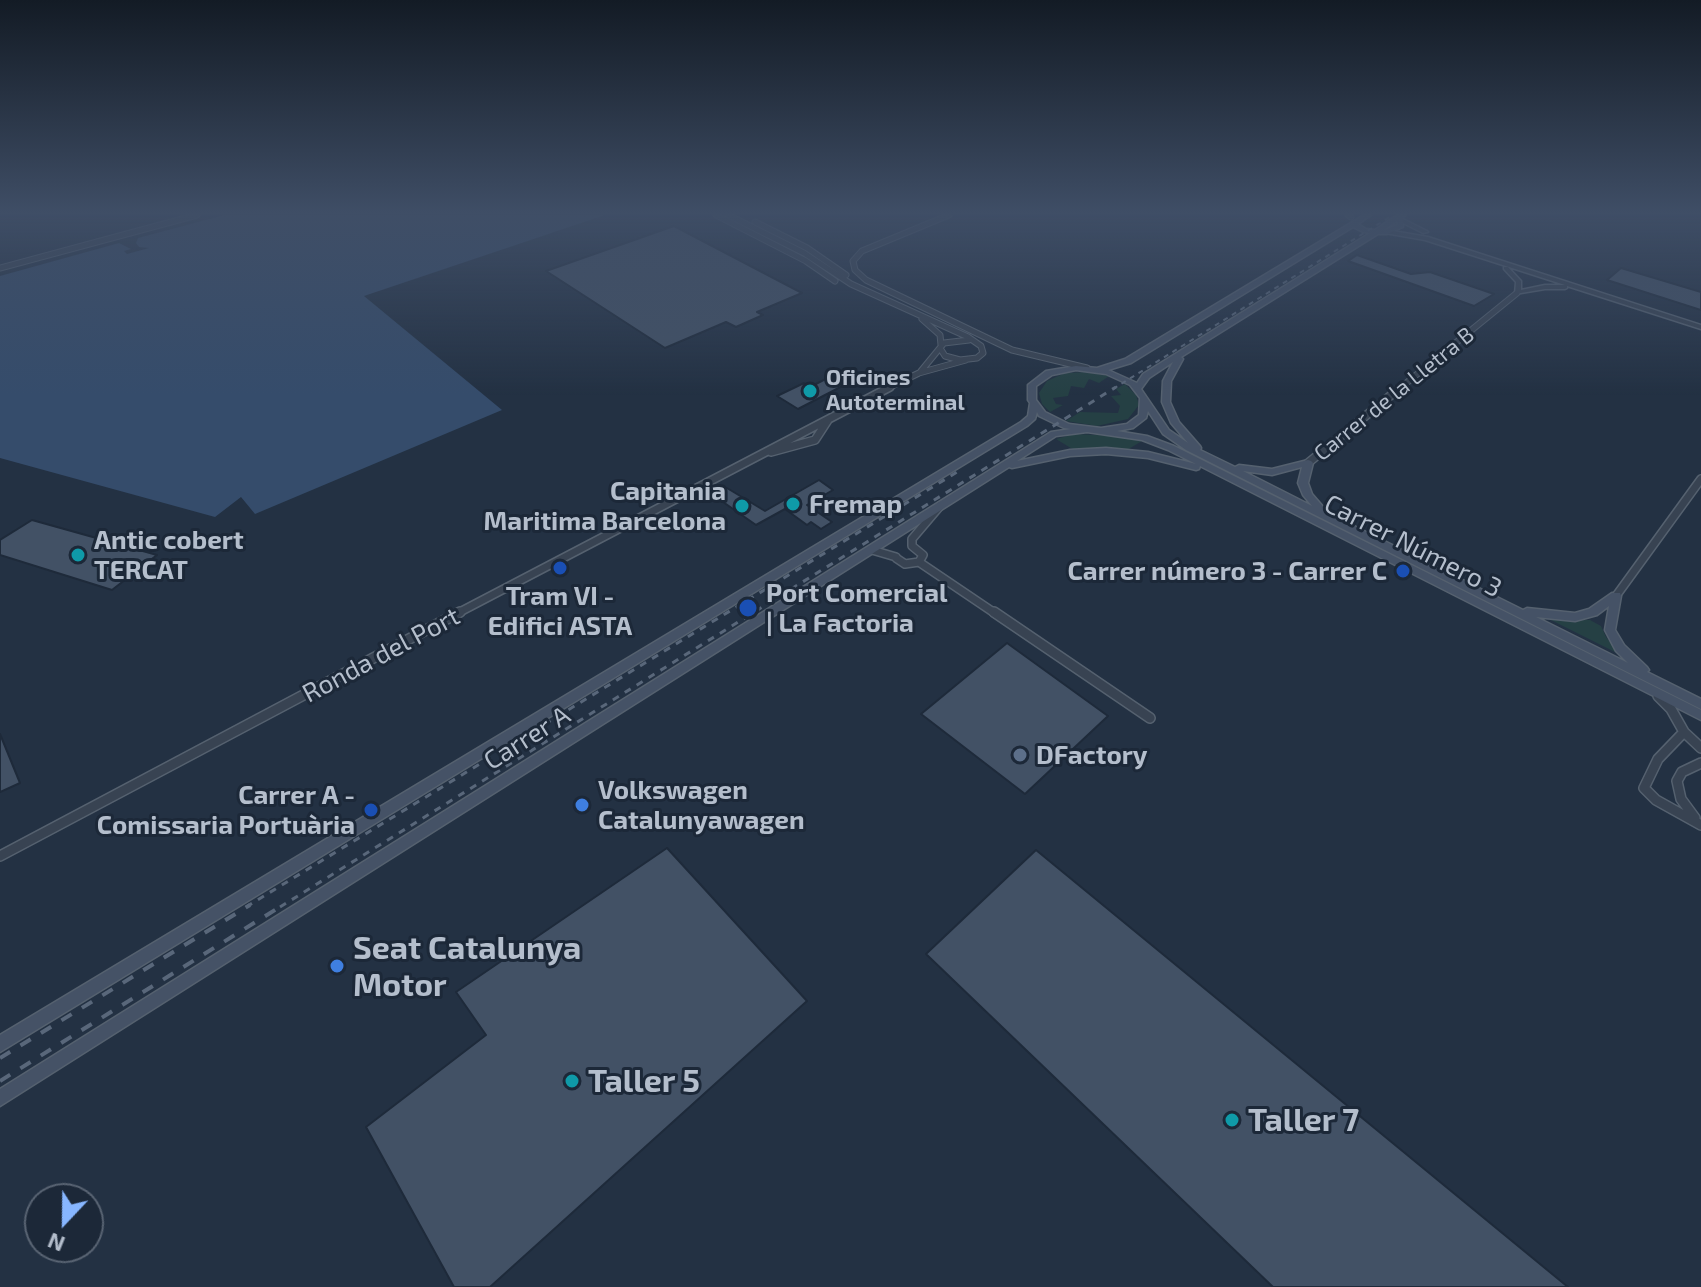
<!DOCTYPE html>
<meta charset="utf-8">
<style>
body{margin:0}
#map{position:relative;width:1701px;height:1287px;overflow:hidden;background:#233143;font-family:"Exo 2",sans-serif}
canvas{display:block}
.north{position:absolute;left:24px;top:1183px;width:80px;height:80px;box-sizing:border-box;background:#1c2838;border:2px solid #596473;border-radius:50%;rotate:202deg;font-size:22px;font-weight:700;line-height:32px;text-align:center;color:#b4becc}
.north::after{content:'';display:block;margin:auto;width:28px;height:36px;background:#87b6ff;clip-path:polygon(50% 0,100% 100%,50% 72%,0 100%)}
</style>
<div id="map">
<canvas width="1701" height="1287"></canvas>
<div class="north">N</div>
</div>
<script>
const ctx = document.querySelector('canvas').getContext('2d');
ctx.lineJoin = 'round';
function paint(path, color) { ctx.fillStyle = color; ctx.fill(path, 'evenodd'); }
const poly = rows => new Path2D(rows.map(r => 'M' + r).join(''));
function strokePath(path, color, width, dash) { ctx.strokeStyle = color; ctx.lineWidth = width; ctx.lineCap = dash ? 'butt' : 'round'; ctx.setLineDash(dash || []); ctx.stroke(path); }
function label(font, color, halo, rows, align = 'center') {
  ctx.font = font + ' "Exo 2",sans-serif'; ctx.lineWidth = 6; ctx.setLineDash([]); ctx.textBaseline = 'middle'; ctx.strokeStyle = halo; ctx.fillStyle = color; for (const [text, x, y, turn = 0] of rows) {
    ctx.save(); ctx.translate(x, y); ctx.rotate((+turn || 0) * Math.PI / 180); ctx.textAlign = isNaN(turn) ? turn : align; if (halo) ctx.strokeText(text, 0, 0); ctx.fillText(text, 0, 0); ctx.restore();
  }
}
paint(poly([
 [1088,372,1109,376,1099,383,1089,379,1084,388,1071,386,1068,396,1053,398,1056,404,1063,405,1050,412,1042,404,1039,393,1047,381,1065,373],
 [1125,384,1136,395,1139,405,1128,419,1097,426,1066,421,1080,412,1118,413,1120,406,1111,396,1121,395,1116,389],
 [1075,434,1117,436,1142,441,1127,450,1074,450,1056,439],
 [1547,618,1590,620,1601,626,1606,637,1621,655]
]), '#254044');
paint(poly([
 [224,215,605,215,364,296,502,410,255,514,241,497,215,517,0,458,0,276,119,243,131,249,124,251,127,254,149,248,139,247,136,243,138,238]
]), '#354c6b');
const building = poly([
 [674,226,802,293,757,312,763,315,736,327,726,322,665,348,546,271,674,226],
 [1357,255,1411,274,1430,272,1494,294,1474,306,1348,261,1357,255],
 [1621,268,1701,292,1701,310,1607,280,1621,268],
 [843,370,858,378,798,409,777,396,804,383,810,387,843,370],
 [819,480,833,490,807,505,832,522,821,529,811,522,807,525,785,509,756,525,713,495,727,488,765,511,819,480],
 [32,520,157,555,112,590,0,555,0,540,32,520],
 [1007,643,1108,716,1025,794,921,714,1007,643],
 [0,734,20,783,0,792,0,734],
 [667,848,807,1001,490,1287,454,1287,366,1127,486,1035,456,992,667,848],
 [1036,850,1568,1287,1273,1287,926,954,1036,850]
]);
paint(building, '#425165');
strokePath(building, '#1e2a3a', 2);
const minorFar2 = poly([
 [716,215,806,261,835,281],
 [728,215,804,253,851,284,968,337,981,346,983,353,977,358,960,360,945,356,940,348],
 [949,215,862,251,853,261,855,270,866,280,1012,350,1087,368],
 [1348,215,1351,217],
 [755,222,807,248,846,275],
 [0,268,197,215],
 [922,319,940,335,941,345],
 [921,371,944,343,969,340],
 [886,389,919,373,966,360],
 [1399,389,1517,293]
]);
const minorFar1 = poly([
 [771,452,815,440,828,420],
 [1308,463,1401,387],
 [872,550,896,557],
 [896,558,905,564,919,562],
 [919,562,996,614],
 [919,562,923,555,912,546,912,539,940,506],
 [1616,596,1701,479],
 [456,614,890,387]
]);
const minor = poly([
 [994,612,1150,718],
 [1658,696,1671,709,1684,732,1701,748],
 [1684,732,1658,759,1644,788,1656,800,1701,825],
 [1695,818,1681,799,1677,781,1682,772,1701,763],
 [0,856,460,612]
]);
const tertiary = poly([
 [1403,219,1427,231,1428,232,1423,233,1401,222,1401,220,1403,219],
 [1387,230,1428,237,1701,325,1701,329,1567,286,1567,288,1565,289,1545,289,1515,294,1516,282,1504,269,1504,267,1508,267,1521,281,1521,290,1545,285,1565,285,1425,240,1385,233,1385,231,1387,230]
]);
const secondary = poly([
 [1364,215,1371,215,1358,224,1366,229,1375,230,1397,215,1406,215,1403,217,1403,227,1387,234,1378,234,1181,357,1183,359,1171,381,1170,402,1179,422,1200,446,1201,448,1200,450,1235,467,1239,465,1272,469,1308,460,1311,461,1313,463,1308,483,1312,494,1325,509,1326,512,1523,610,1527,608,1575,613,1589,609,1612,593,1620,593,1621,596,1615,630,1624,645,1647,667,1649,670,1647,672,1701,699,1701,709,1186,450,1163,434,1148,411,1146,418,1133,428,1117,431,1147,436,1174,446,1701,710,1701,720,1200,466,1199,469,1196,470,1148,458,1106,454,1070,456,1012,468,1009,467,0,1106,0,1089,1051,432,1071,429,1064,428,1039,416,1037,412,1035,419,1027,426,0,1052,0,1035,1021,422,1028,416,1030,403,1028,400,1028,385,1046,371,1076,366,1097,368,1125,359,1364,215],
 [1397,221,1398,225,1384,230,1397,221],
 [1353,227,1363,232,1370,233,1143,374,1137,383,1108,370,1131,363,1353,227],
 [1173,362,1163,381,1162,402,1171,423,1188,443,1169,430,1141,389,1149,378,1173,362],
 [1076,370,1106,374,1130,385,1140,398,1139,415,1127,424,1101,428,1069,424,1045,412,1036,400,1036,386,1052,375,1076,370],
 [1087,432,1142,440,1168,450,1196,464,1148,452,1106,448,1070,450,1017,461,1056,436,1087,432],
 [1302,467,1298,483,1303,495,1312,506,1243,471,1272,475,1302,467],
 [1609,606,1605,630,1616,651,1628,663,1536,617,1575,621,1597,615,1609,606]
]);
strokePath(minorFar2, '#55616f', 7);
strokePath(minorFar1, '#55616f', 10);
strokePath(minor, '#55616f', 12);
strokePath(tertiary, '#55616f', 3);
strokePath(secondary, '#55616f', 3);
strokePath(minorFar2, '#384352', 5);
strokePath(minorFar1, '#384352', 7);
strokePath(minor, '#384352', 9);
paint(tertiary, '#384352');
paint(secondary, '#455266');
strokePath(poly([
 [1113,389,1393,215]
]), '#59677a', 2, [5, 5]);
strokePath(poly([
 [246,907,962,469],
 [280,907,1116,387]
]), '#59677a', 3, [7, 7]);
strokePath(poly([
 [0,1058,250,905],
 [0,1081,283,905]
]), '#59677a', 4, [12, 12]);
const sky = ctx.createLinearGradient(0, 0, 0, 395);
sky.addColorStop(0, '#131b25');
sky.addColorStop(0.54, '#3f4e66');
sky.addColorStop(1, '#3f4e6600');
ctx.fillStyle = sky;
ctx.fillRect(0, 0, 1701, 395);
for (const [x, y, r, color] of [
 [810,391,8,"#0f9aa8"],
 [793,504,8,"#0f9aa8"],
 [742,506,8,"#0f9aa8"],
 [78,555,8,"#0f9aa8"],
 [560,568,8,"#1a4fb4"],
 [1403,571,8,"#1a4fb4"],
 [748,608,10,"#1a4fb4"],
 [1020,755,8,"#5c6f8a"],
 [582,805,8,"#3f7fe0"],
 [371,810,8,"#1a4fb4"],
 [337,966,8,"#3f7fe0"],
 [572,1081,8,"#0f9aa8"],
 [1232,1120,8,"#0f9aa8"]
]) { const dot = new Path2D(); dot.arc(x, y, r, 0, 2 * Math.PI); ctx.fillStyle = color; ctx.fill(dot); strokePath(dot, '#1c2838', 3); }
label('bold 22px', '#b4becc', '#1c2838', [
 ["Oficines",826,378],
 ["Autoterminal",826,403]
], 'left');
label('22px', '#b4becc', '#1c2838', [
 ["Carrer de la Lletra B",1394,394,-39]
]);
label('bold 26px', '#b4becc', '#1c2838', [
 ["Capitania",726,491,"right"],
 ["Maritima Barcelona",726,521,"right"],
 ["Fremap",809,504],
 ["Antic cobert",94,540],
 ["TERCAT",94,570],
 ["Carrer número 3 - Carrer C",1387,571,"right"],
 ["Port Comercial",766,593],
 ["| La Factoria",766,623],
 ["Tram VI -",560,596,"center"],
 ["Edifici ASTA",560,626,"center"],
 ["DFactory",1036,755],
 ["Volkswagen",598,790],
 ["Catalunyawagen",598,820],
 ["Carrer A -",355,795,"right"],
 ["Comissaria Portuària",355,825,"right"]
], 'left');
label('26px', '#b4becc', '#1c2838', [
 ["Carrer Número 3",1413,546,27],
 ["Ronda del Port",381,655,-28],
 ["Carrer A",527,738,-32]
]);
label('bold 32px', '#b4becc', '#1c2838', [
 ["Seat Catalunya",353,948],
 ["Motor",353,985],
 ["Taller 5",588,1081],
 ["Taller 7",1248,1120]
], 'left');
</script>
